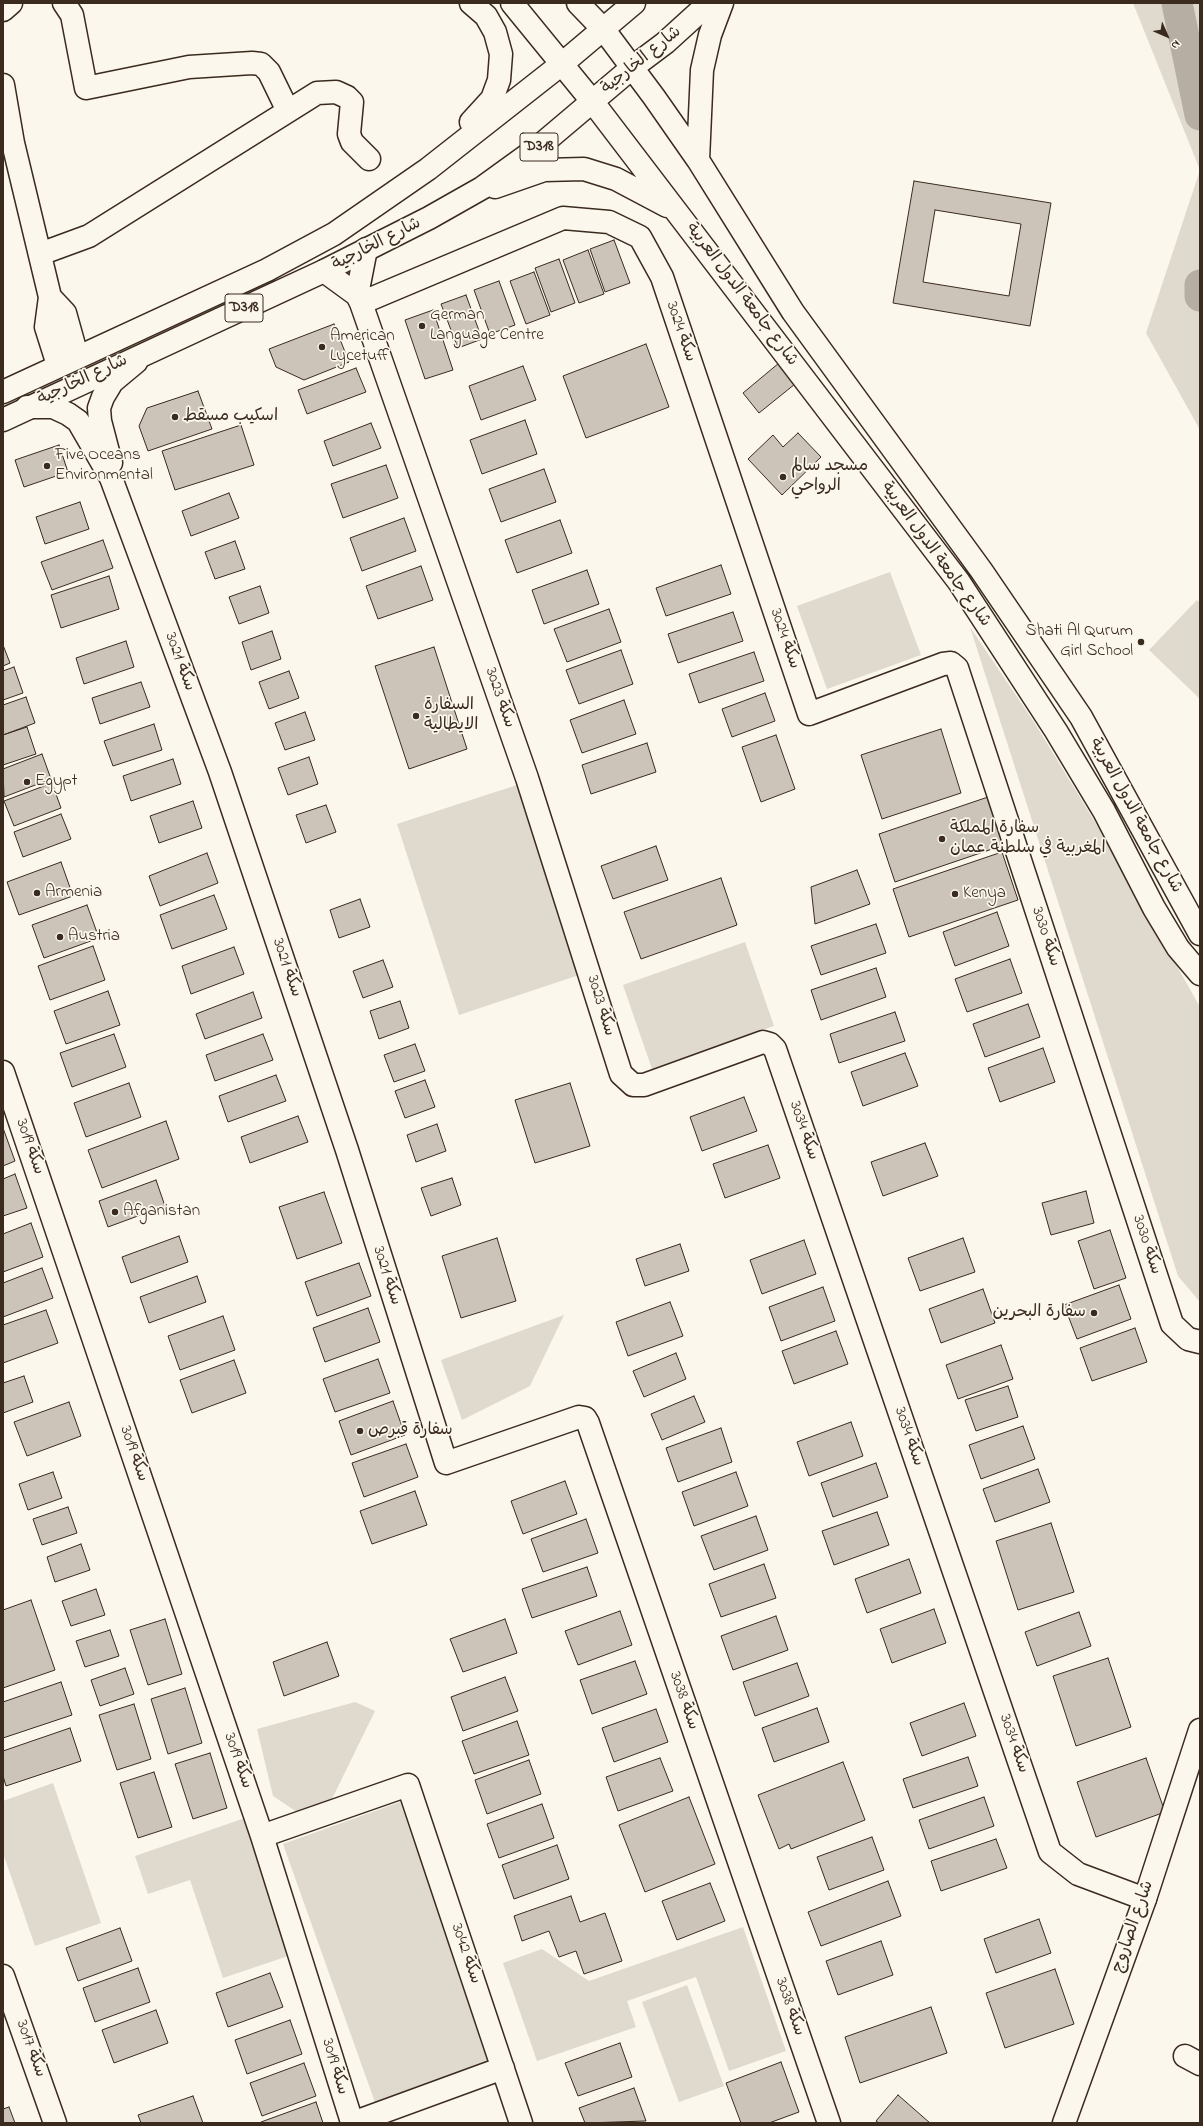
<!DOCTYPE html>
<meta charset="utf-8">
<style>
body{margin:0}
#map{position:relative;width:1203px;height:2126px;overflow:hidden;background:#fbf7ec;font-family:"Indie Flower",sans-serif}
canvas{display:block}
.frame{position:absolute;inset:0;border:4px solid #3b2a1e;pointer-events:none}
.north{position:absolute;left:1147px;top:16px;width:40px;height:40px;-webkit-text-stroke:3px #fbf7ec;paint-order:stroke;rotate:135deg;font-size:11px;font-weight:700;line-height:16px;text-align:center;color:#3b2a1e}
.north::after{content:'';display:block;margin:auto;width:14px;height:18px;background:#3b2a1e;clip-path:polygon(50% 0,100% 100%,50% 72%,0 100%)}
</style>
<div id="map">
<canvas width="1203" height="2126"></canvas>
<div class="frame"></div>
<div class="north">N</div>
</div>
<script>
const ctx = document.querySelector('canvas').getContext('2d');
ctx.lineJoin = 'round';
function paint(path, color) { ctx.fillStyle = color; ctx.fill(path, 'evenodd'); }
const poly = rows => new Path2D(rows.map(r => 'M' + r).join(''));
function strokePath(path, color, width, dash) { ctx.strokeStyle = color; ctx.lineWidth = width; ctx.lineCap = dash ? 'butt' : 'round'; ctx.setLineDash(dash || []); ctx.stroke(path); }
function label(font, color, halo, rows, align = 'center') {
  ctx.font = font + ' "Indie Flower","Playpen Sans Arabic",sans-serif'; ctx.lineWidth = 3.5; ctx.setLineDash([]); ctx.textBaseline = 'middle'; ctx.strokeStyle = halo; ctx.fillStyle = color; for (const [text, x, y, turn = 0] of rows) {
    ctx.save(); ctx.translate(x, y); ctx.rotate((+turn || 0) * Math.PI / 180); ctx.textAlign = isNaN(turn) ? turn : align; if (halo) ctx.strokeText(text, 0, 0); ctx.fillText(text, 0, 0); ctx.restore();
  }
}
paint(poly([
 [1133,3,1200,3,1200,430,1146,333,1200,170],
 [890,572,921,655,827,689,797,606],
 [1197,600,1200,603,1200,699,1149,650],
 [970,627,1034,722,1106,840,1200,1007,1200,1302,1178,1276],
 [517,785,579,975,459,1015,397,824],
 [745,942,774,1026,652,1069,623,985],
 [564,1315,530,1386,462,1420,441,1360],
 [355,1702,375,1711,329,1805,303,1816,273,1796,257,1729],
 [53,1783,101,1923,35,1946,3,1853,3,1801],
 [400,1802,493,2066,377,2108,283,1844],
 [245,1818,291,1955,223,1978,190,1880,148,1894,135,1856],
 [743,1927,786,2051,729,2071,696,1977,627,2001,636,2027,537,2061,503,1963,542,1949,589,1981],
 [687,1985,724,2086,679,2102,642,2002]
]), '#dfd9ce');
strokePath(poly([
 [1177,3,1200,115],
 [1200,285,1200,296]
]), '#b6aea2', 31);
const building = poly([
 [914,181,1051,203,1030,326,893,303,914,181],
 [935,210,1021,224,1009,296,923,282,935,210],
 [614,240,630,283,605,292,590,249,614,240],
 [588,250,604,294,579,303,563,260,588,250],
 [559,259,575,303,551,312,535,268,559,259],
 [534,272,550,315,526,324,510,281,534,272],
 [499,281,515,325,490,334,474,290,499,281],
 [466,295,482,339,458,348,441,304,466,295],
 [433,310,453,370,425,379,405,320,433,310],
 [334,324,349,362,304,380,276,367,269,349,334,324],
 [646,344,669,407,586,438,563,376,646,344],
 [779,363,795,384,759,413,743,393,779,363],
 [523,366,536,400,481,420,469,386,523,366],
 [356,368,366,392,307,414,298,390,356,368],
 [198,391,212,429,148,451,139,426,147,408,198,391],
 [525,420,537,454,482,474,470,440,525,420],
 [371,423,381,448,333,466,324,441,371,423],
 [241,425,254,465,175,490,162,451,241,425],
 [798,433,821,457,782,495,748,459,773,435,783,447,798,433],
 [59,445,68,472,24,487,15,460,59,445],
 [386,465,398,498,343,518,331,484,386,465],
 [544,469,556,502,501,522,489,489,544,469],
 [229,493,239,518,191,536,182,511,229,493],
 [80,502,89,529,45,544,36,517,80,502],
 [404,518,416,551,362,571,350,538,404,518],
 [560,520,572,553,517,573,505,540,560,520],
 [103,540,113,568,52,590,41,562,103,540],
 [235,541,245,569,215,579,205,552,235,541],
 [721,565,731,594,666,616,656,588,721,565],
 [421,566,433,600,378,619,366,586,421,566],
 [587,570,599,604,544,624,532,590,587,570],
 [109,576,119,609,61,628,51,595,109,576],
 [260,586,269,613,239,624,229,597,260,586],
 [609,609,621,642,567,662,554,629,609,609],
 [733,612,743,641,678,663,668,634,733,612],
 [272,631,281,659,251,670,242,642,272,631],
 [126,641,134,667,84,684,76,658,126,641],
 [3,645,10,663,3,666,3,645],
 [434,647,467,749,409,769,375,666,434,647],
 [621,650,633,684,579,704,566,670,621,650],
 [754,652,764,681,699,703,689,674,754,652],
 [14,667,23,693,3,700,3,671,14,667],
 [289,671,299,698,269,709,259,682,289,671],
 [141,682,150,707,100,724,92,698,141,682],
 [765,693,775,721,732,737,722,709,765,693],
 [26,697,35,723,3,735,3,705,26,697],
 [624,700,636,734,582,753,570,720,624,700],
 [305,712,315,740,285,750,275,723,305,712],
 [154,724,162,750,113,766,104,741,154,724],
 [27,727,36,754,3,765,3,735,27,727],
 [941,729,961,793,882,819,861,755,941,729],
 [776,735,795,789,761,802,742,747,776,735],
 [647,743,656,772,591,794,582,765,647,743],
 [42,754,51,779,4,797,3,769,42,754],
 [309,757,318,784,288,795,278,768,309,757],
 [173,759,181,784,131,801,123,776,173,759],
 [52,783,61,808,14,826,4,801,52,783],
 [988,797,1004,845,895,882,879,834,988,797],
 [193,801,202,828,159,843,150,816,193,801],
 [326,805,336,832,306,843,296,815,326,805],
 [61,814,71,839,23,857,14,832,61,814],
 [656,846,668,880,613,899,601,866,656,846],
 [1002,852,1018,900,909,937,893,889,1002,852],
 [207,853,218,883,160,906,149,876,207,853],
 [61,862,73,896,19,915,7,882,61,862],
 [857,870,870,904,815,924,811,887,857,870],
 [721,878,737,925,641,959,624,912,721,878],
 [214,895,227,929,172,949,160,915,214,895],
 [360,899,370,927,339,938,330,910,360,899],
 [87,905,99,938,44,958,32,925,87,905],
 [997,912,1009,946,955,966,943,932,997,912],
 [876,924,886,953,821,975,811,946,876,924],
 [93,946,105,980,50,1000,38,966,93,946],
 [234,947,244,974,191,994,182,966,234,947],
 [1010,959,1022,993,967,1012,955,979,1010,959],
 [383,960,393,987,363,998,353,971,383,960],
 [876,968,886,997,821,1020,811,990,876,968],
 [108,991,120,1025,66,1044,54,1011,108,991],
 [253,992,262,1018,205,1039,196,1014,253,992],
 [400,1001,409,1028,379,1039,370,1011,400,1001],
 [1028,1004,1040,1037,985,1057,973,1024,1028,1004],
 [895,1012,905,1041,839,1063,830,1034,895,1012],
 [114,1034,126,1067,72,1087,60,1053,114,1034],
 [263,1034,273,1060,215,1081,206,1055,263,1034],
 [415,1044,425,1071,394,1082,384,1055,415,1044],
 [1043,1048,1055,1082,1000,1102,988,1068,1043,1048],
 [905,1053,918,1086,863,1106,851,1072,905,1053],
 [276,1075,286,1101,228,1122,219,1096,276,1075],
 [425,1080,435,1107,405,1118,395,1091,425,1080],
 [129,1083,141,1117,86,1137,74,1103,129,1083],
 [570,1083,590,1146,535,1163,515,1100,570,1083],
 [744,1097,757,1131,702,1151,690,1117,744,1097],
 [298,1116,308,1142,250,1163,241,1137,298,1116],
 [166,1121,179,1159,102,1188,88,1150,166,1121],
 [437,1124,446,1151,416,1162,407,1135,437,1124],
 [3,1128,15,1161,3,1166,3,1128],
 [925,1143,938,1176,883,1196,871,1162,925,1143],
 [768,1145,780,1178,725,1198,713,1164,768,1145],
 [15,1174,27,1208,3,1216,3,1179,15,1174],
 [452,1178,461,1205,431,1216,421,1188,452,1178],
 [156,1180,165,1206,108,1227,99,1201,156,1180],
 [1086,1191,1094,1223,1051,1235,1042,1203,1086,1191],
 [324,1192,342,1243,297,1259,279,1207,324,1192],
 [31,1223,43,1257,3,1272,3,1234,31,1223],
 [1110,1230,1126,1278,1094,1289,1078,1241,1110,1230],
 [179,1236,188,1262,131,1283,122,1257,179,1236],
 [497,1238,516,1301,461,1318,442,1256,497,1238],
 [963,1238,975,1272,920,1291,908,1258,963,1238],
 [804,1240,816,1274,762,1294,750,1260,804,1240],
 [680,1244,689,1271,645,1286,636,1259,680,1244],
 [359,1263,371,1296,317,1316,305,1282,359,1263],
 [42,1268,53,1298,3,1317,3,1283,42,1268],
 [197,1276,206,1302,149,1323,140,1297,197,1276],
 [1119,1285,1131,1319,1077,1339,1064,1305,1119,1285],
 [823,1287,835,1321,781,1341,769,1307,823,1287],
 [983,1289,995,1323,941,1343,929,1309,983,1289],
 [670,1302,683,1336,628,1356,616,1322,670,1302],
 [368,1308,380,1342,325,1362,313,1328,368,1308],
 [46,1310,58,1343,3,1363,3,1325,46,1310],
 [223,1316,235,1350,180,1370,168,1336,223,1316],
 [1135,1328,1147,1362,1092,1381,1080,1348,1135,1328],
 [836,1331,848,1364,794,1384,782,1351,836,1331],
 [1001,1345,1013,1379,958,1399,946,1365,1001,1345],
 [676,1353,686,1379,644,1397,633,1371,676,1353],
 [378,1359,390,1393,335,1412,323,1379,378,1359],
 [234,1360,246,1393,192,1413,180,1380,234,1360],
 [24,1376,33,1402,3,1413,3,1383,24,1376],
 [1008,1386,1018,1417,976,1431,965,1400,1008,1386],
 [694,1396,705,1422,662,1440,651,1414,694,1396],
 [393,1401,405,1435,351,1455,339,1421,393,1401],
 [69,1402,81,1436,27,1456,14,1422,69,1402],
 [851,1422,863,1456,809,1476,797,1442,851,1422],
 [1023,1426,1035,1459,981,1479,969,1445,1023,1426],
 [721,1428,732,1462,678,1482,666,1448,721,1428],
 [406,1444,418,1477,364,1497,352,1463,406,1444],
 [876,1463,888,1497,833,1517,821,1483,876,1463],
 [1038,1469,1050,1502,995,1522,983,1489,1038,1469],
 [53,1472,62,1498,28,1510,19,1484,53,1472],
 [736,1472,748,1506,694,1526,682,1492,736,1472],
 [565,1481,577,1514,523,1534,511,1501,565,1481],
 [415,1491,427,1525,372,1544,360,1511,415,1491],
 [68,1507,77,1533,42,1545,33,1519,68,1507],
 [877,1512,889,1545,834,1565,822,1531,877,1512],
 [756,1516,768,1550,714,1570,701,1536,756,1516],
 [586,1519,598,1553,543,1572,531,1539,586,1519],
 [1051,1523,1074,1592,1018,1610,996,1541,1051,1523],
 [81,1544,90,1570,55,1582,47,1557,81,1544],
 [909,1559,921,1593,867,1613,855,1579,909,1559],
 [764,1564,776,1598,721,1617,709,1584,764,1564],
 [587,1567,597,1596,532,1618,522,1589,587,1567],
 [96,1589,105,1615,71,1626,62,1601,96,1589],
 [31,1600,55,1670,3,1688,3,1610,31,1600],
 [934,1609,946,1643,892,1663,880,1629,934,1609],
 [620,1611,632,1645,578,1665,565,1631,620,1611],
 [1079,1612,1091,1646,1037,1666,1025,1632,1079,1612],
 [776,1616,788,1650,733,1670,721,1636,776,1616],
 [165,1619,182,1674,148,1685,130,1630,165,1619],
 [505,1619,517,1653,463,1672,450,1639,505,1619],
 [110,1630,119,1656,85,1667,76,1641,110,1630],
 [327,1642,339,1676,284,1696,273,1662,327,1642],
 [1108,1658,1131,1727,1076,1746,1053,1676,1108,1658],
 [635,1661,647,1694,592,1714,580,1680,635,1661],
 [797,1663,809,1696,755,1716,743,1682,797,1663],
 [125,1668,134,1694,100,1706,91,1680,125,1668],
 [505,1677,518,1711,463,1731,451,1697,505,1677],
 [61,1682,72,1715,3,1738,3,1702,61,1682],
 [185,1688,202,1743,168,1754,151,1699,185,1688],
 [964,1703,976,1736,922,1756,910,1723,964,1703],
 [134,1704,151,1759,117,1770,99,1715,134,1704],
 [817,1708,829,1742,774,1762,762,1728,817,1708],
 [656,1709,668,1742,614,1762,602,1728,656,1709],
 [517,1721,529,1755,474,1774,462,1741,517,1721],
 [70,1728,81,1761,6,1786,3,1776,3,1751,70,1728],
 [210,1753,227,1808,193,1819,175,1764,210,1753],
 [968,1757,978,1786,913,1808,903,1779,968,1757],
 [660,1758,673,1791,618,1811,606,1777,660,1758],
 [1146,1758,1165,1812,1096,1837,1077,1782,1146,1758],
 [529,1760,541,1794,487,1814,475,1780,529,1760],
 [843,1762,865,1820,791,1849,789,1844,779,1849,758,1795,843,1762],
 [154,1772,172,1827,138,1838,120,1783,154,1772],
 [689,1797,715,1864,645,1892,619,1825,689,1797],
 [984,1797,994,1826,929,1849,919,1820,984,1797],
 [542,1804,554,1838,499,1858,487,1824,542,1804],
 [872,1837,884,1870,829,1890,817,1857,872,1837],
 [996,1839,1007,1868,941,1891,931,1861,996,1839],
 [557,1845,569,1879,514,1899,502,1865,557,1845],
 [888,1881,901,1916,821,1946,808,1912,888,1881],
 [710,1883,725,1921,677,1940,662,1901,710,1883],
 [571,1896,580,1922,605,1913,622,1961,584,1974,576,1951,559,1957,549,1931,522,1941,514,1916,571,1896],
 [1039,1919,1051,1953,996,1973,984,1939,1039,1919],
 [120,1928,132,1961,78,1981,66,1948,120,1928],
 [881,1941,893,1975,838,1995,826,1961,881,1941],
 [138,1968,150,2002,95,2022,83,1988,138,1968],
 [1055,1969,1074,2024,1005,2048,986,1993,1055,1969],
 [270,1973,283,2007,228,2027,216,1993,270,1973],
 [931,2007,947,2053,860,2083,845,2037,931,2007],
 [156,2010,168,2043,114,2063,102,2030,156,2010],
 [290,2020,302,2054,247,2074,235,2040,290,2020],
 [620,2043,632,2077,578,2096,565,2063,620,2043],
 [781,2062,799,2112,769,2123,741,2123,726,2083,781,2062],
 [304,2063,316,2096,262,2116,250,2083,304,2063],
 [634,2088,646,2121,585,2123,579,2108,634,2088],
 [898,2095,930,2123,879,2123,876,2121,898,2095],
 [193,2096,203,2123,141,2123,138,2115,193,2096],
 [316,2102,323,2123,262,2123,261,2122,316,2102],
 [9,2107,15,2123,3,2123,3,2109,9,2107]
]);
paint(building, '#ccc4b9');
strokePath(building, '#3b2a1e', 1);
const minor = poly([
 [64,3,72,15,86,88,189,67,252,63,261,64,269,72,288,111],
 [3,10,11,3],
 [3,85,13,143,50,297,46,327,58,365],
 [40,254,89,236,317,93,336,92,347,97,352,102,349,134,352,142,369,159],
 [324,271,357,295,361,303,527,778,621,1074,633,1085,644,1085,763,1042,770,1044,775,1049,1050,1852,1078,1874,1145,1899],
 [357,295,366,249],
 [50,297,65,313,77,356],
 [361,303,563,218,609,222,640,237,662,277,809,714,943,664,951,663,957,668,1172,1324,1188,1339,1200,1342],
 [27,407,53,407,68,414,78,421,111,478,220,772,347,1150,446,1463,579,1417,585,1418,588,1423,829,2123],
 [111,463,100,421,99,408,103,397,112,382,136,362],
 [3,1072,262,1836,351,2119,358,2121,503,2068],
 [262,1836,408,1785,521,2123],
 [3,1976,55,2123],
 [1185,2056,1200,2064]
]);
const major = poly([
 [512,3,592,101,959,582,1056,731,1104,811,1154,908,1178,948,1200,974],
 [578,3,604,30,654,97,698,160,793,312,981,570,1081,717,1200,934],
 [471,122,492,99,499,80,501,54,495,32,486,16,471,3],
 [698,160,702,70,710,35,722,3],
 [495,187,544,170,584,169,616,179,667,206],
 [3,392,267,270,334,234,428,169,563,63,634,3],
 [3,420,324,271,429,218,482,188,536,149,633,67,665,43,709,3],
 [1064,2123,1145,1899,1200,1730]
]);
strokePath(minor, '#3b2a1e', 25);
strokePath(major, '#3b2a1e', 25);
strokePath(minor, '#fbf7ec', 22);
strokePath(major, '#fbf7ec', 22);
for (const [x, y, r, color] of [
 [422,326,4,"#3b2a1e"],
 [322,347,4,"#3b2a1e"],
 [175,417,4,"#3b2a1e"],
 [47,466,4,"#3b2a1e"],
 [783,477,4,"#3b2a1e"],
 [1141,642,4,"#3b2a1e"],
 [416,716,4,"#3b2a1e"],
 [27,782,4,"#3b2a1e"],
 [942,839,4,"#3b2a1e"],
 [37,893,4,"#3b2a1e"],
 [955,894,4,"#3b2a1e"],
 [60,937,4,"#3b2a1e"],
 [115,1212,4,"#3b2a1e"],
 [1094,1313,4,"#3b2a1e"],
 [360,1431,4,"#3b2a1e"]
]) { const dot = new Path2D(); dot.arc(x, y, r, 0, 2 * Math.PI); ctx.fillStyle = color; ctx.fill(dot); strokePath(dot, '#fbf7ec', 1.5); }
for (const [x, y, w] of [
 [539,147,38],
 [244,308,38]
]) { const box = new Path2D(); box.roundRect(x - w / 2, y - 14, w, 28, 3); ctx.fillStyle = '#fbf7ec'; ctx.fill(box); strokePath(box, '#3b2a1e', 1); }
label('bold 16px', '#3b2a1e', null, [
 ["D318",539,147],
 ["D318",244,308]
]);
label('17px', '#3b2a1e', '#fbf7ec', [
 ["شارع الخارجية",642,61,-39],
 ["شارع الخارجية",377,245,-27],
 ["شارع جامعة الدول العربية",741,295,53],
 ["سكة 3024",680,332,71],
 ["شارع الخارجية",83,381,-25],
 ["شارع جامعة الدول العربية",935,555,54],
 ["سكة 3024",784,639,71],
 ["سكة 3021",179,662,70],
 ["سكة 3023",499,698,71],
 ["شارع جامعة الدول العربية",1135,816,61],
 ["سكة 3030",1045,937,72],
 ["سكة 3021",286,968,71],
 ["سكة 3023",600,1006,73],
 ["سكة 3034",803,1131,71],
 ["سكة 3019",29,1147,71],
 ["سكة 3030",1146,1245,72],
 ["سكة 3021",386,1276,72],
 ["سكة 3034",908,1437,71],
 ["سكة 3019",133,1454,71],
 ["سكة 3038",683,1701,71],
 ["سكة 3034",1013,1744,71],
 ["سكة 3019",237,1761,71],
 ["شارع الصاروج",1134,1927,-71],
 ["سكة 3042",465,1954,71],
 ["سكة 3038",789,2007,71],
 ["سكة 3017",30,2049,70],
 ["سكة 3019",334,2067,73]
]);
label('17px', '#3b2a1e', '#fbf7ec', [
 ["German",430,316],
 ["Language Centre",430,336],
 ["American",330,337],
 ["Lycetuff",330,357],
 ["اسكيب مسقط",183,417],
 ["Five Oceans",55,456],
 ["Environmental",55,476],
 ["مسجد سالم",791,467],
 ["الرواحي",791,487],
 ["Shati Al Qurum",1133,632,"right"],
 ["Girl School",1133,652,"right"],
 ["السفارة",424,706],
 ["الايطالية",424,726],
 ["Egypt",35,782],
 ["سفارة المملكة",950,829],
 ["المغربية في سلطنة عمان",950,849],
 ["Armenia",45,893],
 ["Kenya",963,894],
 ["Austria",68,937],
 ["Afganistan",123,1212],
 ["سفارة البحرين",1086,1313,"right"],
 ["سفارة قبرص",368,1431]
], 'left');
</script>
